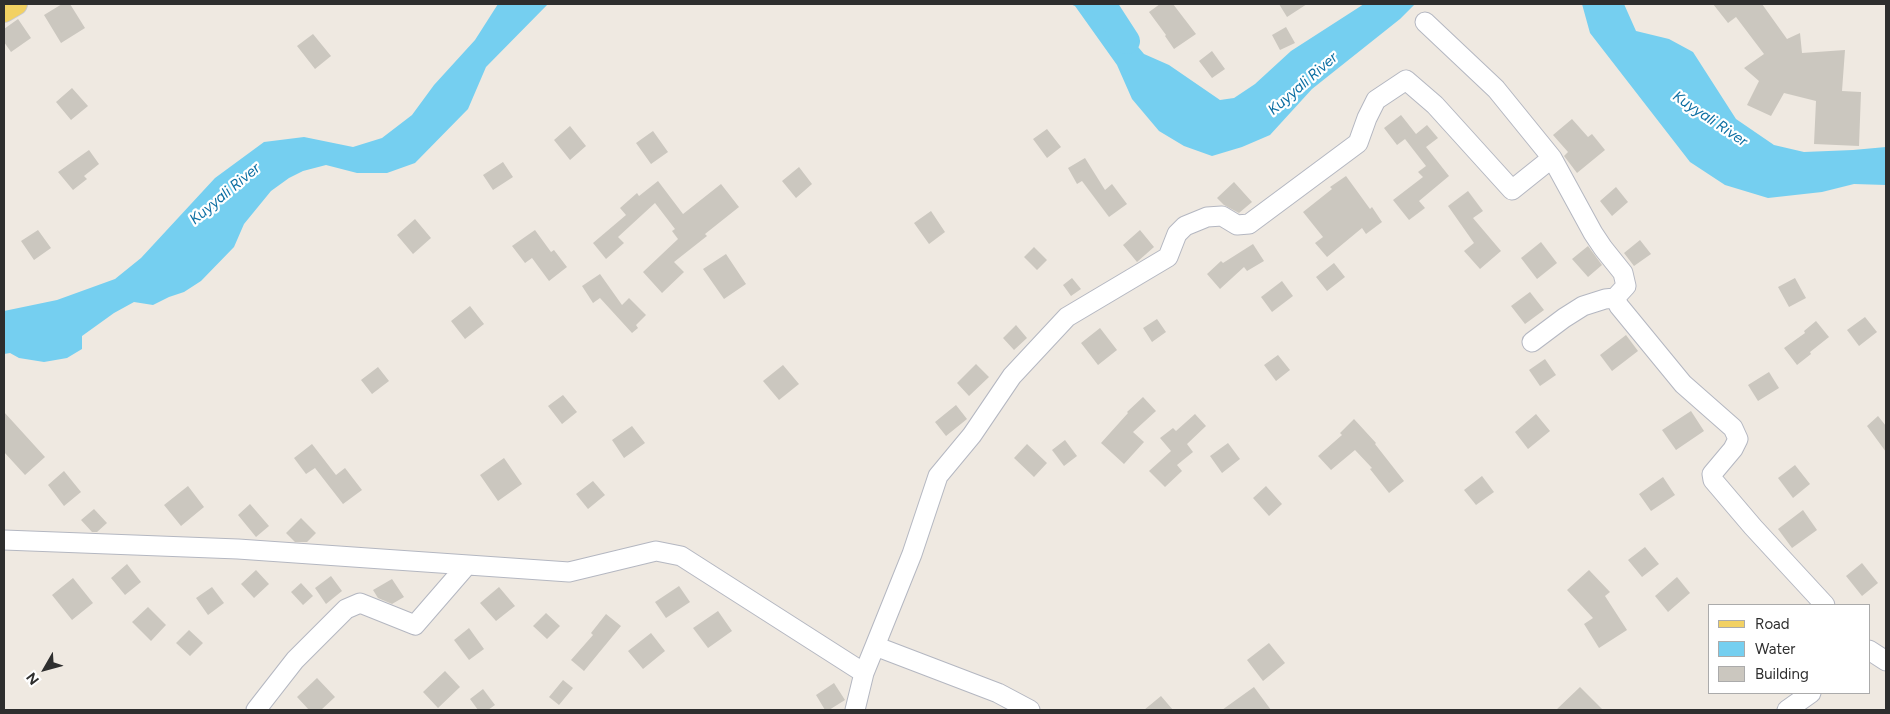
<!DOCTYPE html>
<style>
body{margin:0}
#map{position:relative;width:1890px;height:714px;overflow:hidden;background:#efe9e1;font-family:Figtree,sans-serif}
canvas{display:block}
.frame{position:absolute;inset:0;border:5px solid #2e2e2e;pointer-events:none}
.legend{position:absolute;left:1708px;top:604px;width:162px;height:90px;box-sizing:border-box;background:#fff;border:1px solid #ababab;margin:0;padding:6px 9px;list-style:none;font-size:15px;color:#2e2e2e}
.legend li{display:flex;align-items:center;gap:10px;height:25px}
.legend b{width:25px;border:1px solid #ababab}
.north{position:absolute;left:20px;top:644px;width:50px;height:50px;-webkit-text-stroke:4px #fff;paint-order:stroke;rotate:232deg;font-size:14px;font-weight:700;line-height:20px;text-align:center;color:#2e2e2e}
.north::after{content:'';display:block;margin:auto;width:18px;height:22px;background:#2e2e2e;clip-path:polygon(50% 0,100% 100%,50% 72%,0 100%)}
</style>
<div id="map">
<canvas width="1890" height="714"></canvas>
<div class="frame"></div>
<ul class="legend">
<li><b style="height:6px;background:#f2d163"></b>Road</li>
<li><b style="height:14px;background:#75cff0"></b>Water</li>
<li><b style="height:14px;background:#cbc7bf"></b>Building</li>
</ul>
<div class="north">N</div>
</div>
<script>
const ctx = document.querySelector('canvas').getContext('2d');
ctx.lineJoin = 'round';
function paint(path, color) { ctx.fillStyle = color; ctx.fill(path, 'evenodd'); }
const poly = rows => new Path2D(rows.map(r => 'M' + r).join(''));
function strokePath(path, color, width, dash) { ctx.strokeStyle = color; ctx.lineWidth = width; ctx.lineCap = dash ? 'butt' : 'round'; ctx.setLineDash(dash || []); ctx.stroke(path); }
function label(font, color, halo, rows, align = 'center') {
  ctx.font = font + ' Figtree,sans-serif'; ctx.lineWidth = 4.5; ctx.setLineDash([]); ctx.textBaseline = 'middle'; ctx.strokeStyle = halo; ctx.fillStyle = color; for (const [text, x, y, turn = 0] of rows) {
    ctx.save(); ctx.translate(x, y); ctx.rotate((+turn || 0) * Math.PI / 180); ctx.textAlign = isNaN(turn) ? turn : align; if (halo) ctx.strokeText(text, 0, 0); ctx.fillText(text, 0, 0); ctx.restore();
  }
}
paint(poly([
 [498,4,548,4,486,67,468,109,415,163,387,173,357,173,326,165,303,171,289,178,271,191,244,224,234,247,201,281,184,292,169,297,153,305,134,302,114,313,82,336,82,349,67,358,44,362,19,358,10,353,4,354,4,311,57,300,115,279,141,258,215,178,264,142,304,137,353,147,382,138,412,115,434,85,475,40],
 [1070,4,1102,4,1144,54,1169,65,1220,100,1234,98,1255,84,1291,51,1364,4,1415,4,1400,19,1312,89,1270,135,1242,147,1212,156,1184,146,1159,131,1132,99,1117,65,1075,6],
 [1582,4,1624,4,1636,31,1669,39,1693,52,1736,119,1774,145,1804,152,1853,150,1886,147,1886,185,1854,184,1822,192,1768,198,1725,185,1690,162,1590,33]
]), '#75cff0');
strokePath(poly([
 [1103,4,1127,41]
]), '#75cff0', 26);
paint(poly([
 [62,4,70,4,85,28,61,43,44,15],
 [1160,4,1173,4,1196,34,1174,49,1165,36,1166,35,1149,12],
 [1279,4,1307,4,1287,17],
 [1713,4,1762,4,1787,39,1800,33,1802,53,1845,50,1842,91,1861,92,1859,146,1814,144,1816,101,1784,93,1771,116,1747,105,1759,81,1744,68,1764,54,1736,17,1728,23],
 [18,19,31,38,11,52,4,42,4,29],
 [1286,27,1295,43,1280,50,1272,35],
 [313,34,331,56,315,69,297,46],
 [1212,51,1225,69,1212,78,1199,61],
 [72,88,88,106,71,120,56,102],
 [1401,115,1416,134,1427,125,1438,138,1426,147,1449,176,1419,201,1425,208,1409,220,1393,200,1423,177,1418,172,1426,166,1405,139,1397,145,1384,128],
 [1572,119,1588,137,1592,134,1605,150,1577,173,1564,156,1568,152,1553,135],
 [570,126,586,146,570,160,554,140],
 [1047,129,1061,147,1047,158,1033,139],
 [653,131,668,152,651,164,636,143],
 [89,150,99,164,84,176,87,179,73,190,58,172],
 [1085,158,1105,190,1112,184,1127,204,1109,217,1082,181,1077,184,1068,168],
 [503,162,513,177,493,190,483,175],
 [799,167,812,184,796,198,782,181],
 [1346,176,1370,209,1372,207,1382,222,1366,234,1362,228,1327,257,1315,243,1323,237,1303,212,1332,189,1330,187],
 [658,181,683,214,721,184,739,207,705,234,707,236,674,262,684,272,662,293,643,272,678,239,672,231,675,229,655,203,618,237,624,243,606,259,593,243,626,215,620,208,637,193,639,196],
 [1234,182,1252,202,1239,213,1224,205,1217,198],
 [1616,187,1628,202,1612,216,1600,201],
 [1468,191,1483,211,1473,218,1501,251,1480,269,1464,251,1474,243,1448,206],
 [931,211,945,232,929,244,914,223],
 [415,219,431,238,413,254,397,235],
 [38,230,51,248,34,260,21,241],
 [535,230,551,252,554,250,567,267,549,281,532,258,525,263,512,246],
 [1140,230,1154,247,1137,262,1123,245],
 [1640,240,1651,254,1634,266,1624,253],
 [1541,242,1557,263,1537,279,1521,258],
 [1253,244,1264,261,1247,271,1244,267,1220,289,1207,274,1221,261,1223,263],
 [1588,246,1602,265,1588,277,1572,259],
 [1034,247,1047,260,1037,270,1024,257],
 [726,254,746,284,724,299,703,269],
 [1334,263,1345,277,1327,291,1316,277],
 [600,274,622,305,629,298,646,315,636,325,638,328,632,333,600,298,593,303,582,286],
 [1072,278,1081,289,1071,296,1063,285],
 [1795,278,1806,298,1789,307,1778,287],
 [1282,281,1293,296,1272,312,1261,297],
 [1530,292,1544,310,1525,324,1511,306],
 [470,306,484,324,465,339,451,321],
 [1865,317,1877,332,1859,346,1847,330],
 [1157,319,1166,332,1152,342,1143,328],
 [1816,321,1829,337,1810,352,1811,354,1797,365,1784,348,1805,333,1804,331],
 [1016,325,1027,338,1014,350,1003,338],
 [1100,328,1117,350,1098,365,1081,343],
 [1626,335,1638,351,1612,371,1600,355],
 [1278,355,1290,370,1276,381,1264,365],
 [1545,359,1556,375,1540,386,1529,370],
 [976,364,989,377,969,396,957,383],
 [783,365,799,384,779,400,763,381],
 [378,367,389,381,372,394,361,380],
 [1769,372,1779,388,1758,401,1748,385],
 [563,395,577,412,562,424,548,406],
 [1143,397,1156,411,1133,432,1144,442,1124,464,1101,443,1128,413,1127,412],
 [956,405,967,419,946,436,935,422],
 [1691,411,1704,431,1676,450,1662,430],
 [4,412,45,457,25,475,4,452],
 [1195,414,1206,426,1187,444,1193,452,1177,465,1182,471,1165,487,1149,471,1171,451,1160,438,1173,428,1176,431],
 [1536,414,1550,431,1528,449,1515,432],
 [1878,416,1886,426,1886,452,1867,426],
 [1354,419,1376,443,1375,444,1404,481,1389,493,1370,469,1372,468,1355,450,1331,470,1318,456,1342,435,1340,433],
 [632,426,645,443,624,458,612,440],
 [1065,440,1077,456,1064,466,1052,450],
 [1228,443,1240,459,1222,473,1210,456],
 [312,444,336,475,345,468,362,490,343,504,315,468,306,474,294,458],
 [1027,444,1047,463,1034,477,1014,458],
 [504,458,522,484,498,501,480,475],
 [1795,465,1810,484,1793,498,1778,478],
 [64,471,81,492,64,506,48,485],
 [1482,476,1494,492,1476,505,1464,490],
 [1663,477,1675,495,1651,511,1639,494],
 [593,481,605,495,588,509,576,494],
 [188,486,204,507,181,526,164,505],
 [1266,486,1282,504,1269,516,1253,498],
 [250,504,269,526,256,537,238,515],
 [94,509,107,523,97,532,92,532,81,520],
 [1803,510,1817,530,1792,548,1778,529],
 [301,518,316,533,307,542,295,542,286,533],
 [1645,547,1659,564,1642,577,1628,560],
 [1862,563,1878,583,1862,596,1846,576],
 [127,564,141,582,125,595,111,578],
 [256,570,269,584,254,598,241,584],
 [1589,570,1610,592,1605,596,1627,630,1599,648,1584,624,1593,618,1567,590],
 [331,576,342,591,326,604,315,588],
 [1677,577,1690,593,1668,612,1655,596],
 [73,578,93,603,72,620,52,595],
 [392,579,404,597,392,604,378,598,373,590],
 [301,583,313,596,303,605,291,592],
 [679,586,690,602,666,618,655,602],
 [212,587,224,603,208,615,196,598],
 [499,587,515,606,496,621,480,603],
 [148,607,166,625,151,641,132,622],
 [718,611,732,631,708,648,693,628],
 [546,613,560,626,547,639,533,626],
 [606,614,621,626,584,671,571,660,593,635,591,633],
 [469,628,484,649,469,660,454,640],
 [189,630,203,643,190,656,176,643],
 [651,633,665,651,643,669,628,651],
 [1269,643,1285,663,1263,681,1247,660],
 [445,671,460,687,438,708,423,692],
 [317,678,335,697,321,710,309,710,297,697],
 [563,680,573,688,559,705,549,697],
 [834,683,845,700,829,710,825,710,816,695],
 [1254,687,1271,710,1222,710],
 [1580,687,1603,710,1556,710],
 [483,689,495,705,488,710,478,710,470,699],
 [1161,696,1173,710,1144,710]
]), '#cbc7bf');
const minor = poly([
 [1425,22,1496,89,1552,158,1593,233,1603,248,1623,273,1626,286,1615,298,1619,306,1683,384,1733,428,1738,439,1733,449,1712,474,1713,480,1753,527,1825,605],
 [1532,342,1564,318,1583,306,1605,299,1615,298],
 [4,540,238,549,569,572,656,551,681,556,864,673],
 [875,646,912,554,938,476,972,435,1012,376,1067,317,1168,257,1177,234,1185,226,1207,217,1222,216,1237,225,1249,224,1358,143,1367,118,1376,100,1406,80,1435,105,1512,190,1552,158],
 [1869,650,1886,661],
 [256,710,295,660,346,609,360,603,415,625,467,565],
 [855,710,864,673,875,646,998,693,1030,710],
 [1787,710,1811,693]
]);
const major = poly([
 [4,11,16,4]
]);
strokePath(minor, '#b4b7c1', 21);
strokePath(major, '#c9c9c9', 24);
strokePath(minor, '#fff', 19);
strokePath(major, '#f2d163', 22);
label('italic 15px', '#0d6fa3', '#fff', [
 ["Kuyyali River",1303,84,-41],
 ["Kuyyali River",1710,119,34],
 ["Kuyyali River",225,194,-40]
]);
</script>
